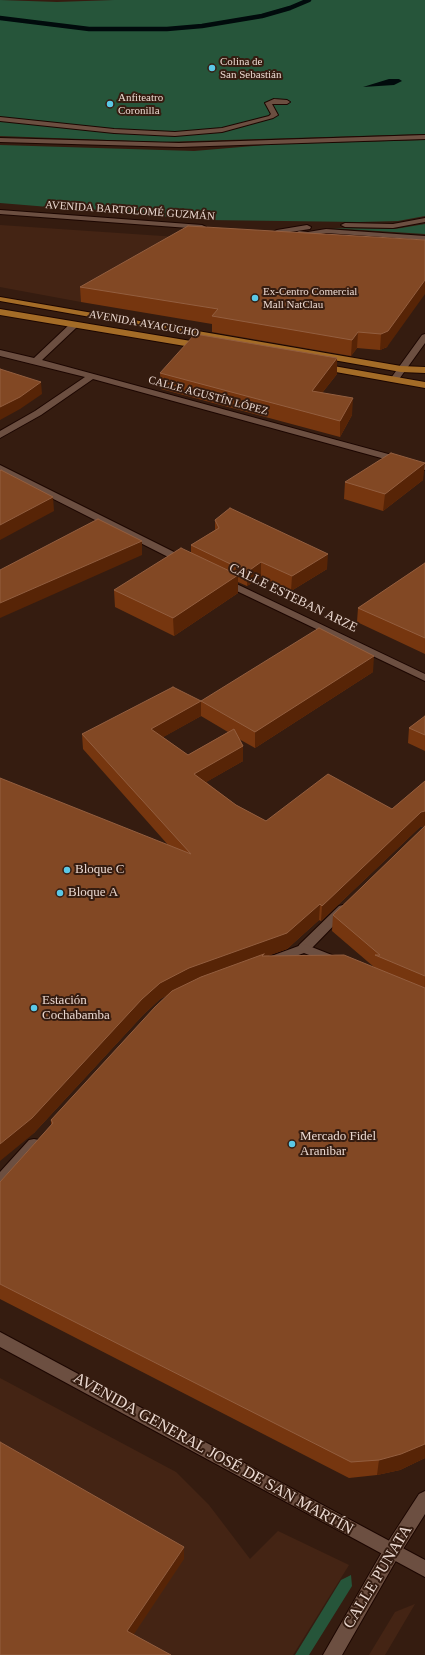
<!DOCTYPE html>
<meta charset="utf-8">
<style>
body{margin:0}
canvas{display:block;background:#351c10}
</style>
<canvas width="425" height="1655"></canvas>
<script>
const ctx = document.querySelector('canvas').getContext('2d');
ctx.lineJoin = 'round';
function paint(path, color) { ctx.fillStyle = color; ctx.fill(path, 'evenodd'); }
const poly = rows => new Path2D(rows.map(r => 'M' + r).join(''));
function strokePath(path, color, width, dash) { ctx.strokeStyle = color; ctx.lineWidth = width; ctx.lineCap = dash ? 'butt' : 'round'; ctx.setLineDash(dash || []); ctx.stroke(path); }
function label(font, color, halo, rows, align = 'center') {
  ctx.font = font + ' Georgia,serif'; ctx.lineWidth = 4; ctx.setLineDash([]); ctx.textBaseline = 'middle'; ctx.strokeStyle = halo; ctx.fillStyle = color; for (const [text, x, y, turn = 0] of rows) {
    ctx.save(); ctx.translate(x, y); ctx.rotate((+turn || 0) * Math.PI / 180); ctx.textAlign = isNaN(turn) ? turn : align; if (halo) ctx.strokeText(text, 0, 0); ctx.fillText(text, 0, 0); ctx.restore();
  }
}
paint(poly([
 [0,225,192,238,81,302,0,287],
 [0,1378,176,1472,209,1505,250,1559,278,1531,349,1565,293,1655,0,1655],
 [415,1604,385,1655,369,1655,395,1612]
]), '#442414');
paint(poly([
 [0,0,57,2,114,0,425,0,425,134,161,142,0,136],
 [425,140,425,216,398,221,359,222,208,220,0,203,0,145,194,151,277,144],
 [425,224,425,234,330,228,395,229],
 [351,1575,352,1586,309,1655,295,1655,341,1580]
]), '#26553a');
paint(poly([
 [389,79,399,79,402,81,394,85,363,87]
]), '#010b0c');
strokePath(poly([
 [0,18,89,29,167,29,202,26,262,16,290,8,309,0]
]), '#010b0c', 4.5);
const lane = poly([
 [274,99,287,100,290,102,287,104,272,104,278,115,273,118,222,132,175,136,114,133,0,121,0,117,114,129,175,132,222,128,269,116,271,114,265,103,274,99]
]);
const street = poly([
 [425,135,425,139,179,147,0,142,0,138,179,143,425,135],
 [74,322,78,325,77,327,42,360,425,464,425,470,93,379,41,415,0,438,0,431,35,411,85,377,0,356,0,350,34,358,71,323,74,322],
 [0,465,190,560,191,562,186,565,182,564,0,472,0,465],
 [224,578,425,674,425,681,220,583,219,581,220,579,224,578],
 [343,905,347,906,349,909,347,912,309,951,304,952,299,951,298,948,299,945,339,906,343,905],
 [425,1491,425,1514,398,1557,342,1655,323,1655,386,1545,419,1494,425,1491]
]);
const secondary = poly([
 [0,210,202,225,206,227,202,229,0,214,0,210],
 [425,218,425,222,393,228,345,227,341,225,345,223,393,224,425,218],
 [307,225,311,227,310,229,277,234,273,232,277,230,307,225],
 [326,229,425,236,425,240,326,233,308,236,296,235,295,233,299,231,308,232,326,229],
 [425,334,425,343,397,382,391,382,390,380,391,378,422,335,425,334],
 [304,944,342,959,343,962,342,965,337,966,304,953,271,965,266,964,265,961,266,958,304,944],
 [34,1139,39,1140,41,1144,39,1148,5,1186,0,1188,0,1172,29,1140,34,1139],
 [0,1332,425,1560,425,1577,0,1347,0,1332]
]);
const primary = poly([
 [0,297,401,366,425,367,425,373,401,372,0,301,0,297],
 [0,309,203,343,207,346,203,349,0,315,0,309],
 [322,364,425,382,425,388,319,369,318,367,322,364]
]);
strokePath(lane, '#1c0600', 2);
strokePath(street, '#1c0600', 2);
strokePath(secondary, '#1c0600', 2);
strokePath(primary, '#1c0600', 2);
paint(lane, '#6c4f41');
paint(street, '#6c4f41');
paint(secondary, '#6c4f41');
paint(primary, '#a46c27');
paint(poly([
 [425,240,387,347,380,350,357,348,351,356,212,332,212,324,81,302,80,287],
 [160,373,337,374,322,393,352,415,340,437,161,389],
 [423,480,383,511,344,499,345,482],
 [215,520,327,569,291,591,261,577,247,586,238,582,238,593,174,636,115,607,114,590,191,553,191,545,215,530],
 [425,563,425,654,357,622,358,608],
 [373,672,255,748,239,739,243,746,243,761,206,782,236,805,266,821,392,809,425,781,425,1458,400,1470,377,1475,349,1478,0,1299,0,1182,51,1125,51,1120,168,995,160,999,143,1015,33,1134,169,846,83,749,82,734,201,701],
 [201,716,228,732,188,755,163,737],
 [425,826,333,915,332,931,374,967,267,956,287,949,319,920,321,921,420,827],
 [425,716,425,751,408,743,409,728]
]), '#76360f');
paint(poly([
 [425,280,425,294,387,347,380,350,381,334],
 [358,332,357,348,351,356,352,340],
 [337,358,337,374,311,407,312,391],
 [41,382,42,394,20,409,0,420,0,407],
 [353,398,352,415,340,437,340,421],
 [425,463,423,480,383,511,385,494],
 [53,497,54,511,0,540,0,525],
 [142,541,142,555,0,618,0,603],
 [328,554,327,569,291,591,292,576],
 [261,562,261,577,247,586,247,572],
 [238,575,238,593,174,636,173,618],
 [374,656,373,672,255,748,255,732],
 [201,701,201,716,151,744,151,729],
 [243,746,243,761,194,789,194,774],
 [425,811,425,826,420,827,321,921,322,906,421,812],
 [320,904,319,920,287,949,189,984,160,999,143,1015,33,1134,0,1161,0,1144,142,999,160,983,189,968],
 [425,1444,425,1458,400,1470,377,1475,379,1460],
 [184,1547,184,1559,128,1643,127,1631]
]), '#572406');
const building = poly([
 [188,226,425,240,425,280,388,331,381,334,358,332,352,340,212,316,218,309,80,287,188,226],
 [195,334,337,358,312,391,353,398,340,421,160,373,195,334],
 [0,369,41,382,20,397,0,407,0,369],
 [391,453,425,463,385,494,345,482,391,453],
 [1,470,53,497,0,525,0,471,1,470],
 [230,508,328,554,292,576,261,562,247,572,191,545,219,528,215,520,230,508],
 [98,519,142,541,0,603,0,570,98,519],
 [181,548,238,575,173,618,114,590,181,548],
 [425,563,425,638,358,608,425,563],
 [319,628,374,656,255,732,201,701,319,628],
 [173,687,201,701,151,729,188,755,234,729,243,746,194,774,236,805,266,821,328,774,392,809,425,781,425,811,421,812,322,906,320,904,287,933,189,968,160,983,142,999,32,1118,0,1144,0,778,191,854,82,734,173,687],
 [425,716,425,735,409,728,425,716],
 [425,826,425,976,375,955,380,955,333,915,425,826],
 [264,954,262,956,344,955,425,988,425,1444,401,1454,379,1460,351,1462,0,1284,0,1182,53,1123,51,1120,155,1007,172,991,201,977,264,954],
 [0,1442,184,1547,127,1631,171,1655,0,1655,0,1442]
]);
paint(building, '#824824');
strokePath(building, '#935e3f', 1);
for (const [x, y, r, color] of [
 [212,68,4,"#5bc8e6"],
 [110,104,4,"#5bc8e6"],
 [255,298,4,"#5bc8e6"],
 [67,870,4,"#5bc8e6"],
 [60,893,4,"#5bc8e6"],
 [34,1008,4,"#5bc8e6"],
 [292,1144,4,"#5bc8e6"]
]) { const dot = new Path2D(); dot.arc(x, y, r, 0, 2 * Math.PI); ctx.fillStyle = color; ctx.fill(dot); strokePath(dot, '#351c10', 1.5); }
label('11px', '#ebd9d1', '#351c10', [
 ["Colina de",220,62],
 ["San Sebastián",220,75],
 ["Anfiteatro",118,98],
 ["Coronilla",118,111],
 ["Ex-Centro Comercial",263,292],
 ["Mall NatClau",263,305]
], 'left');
label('11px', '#ebd9d1', '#351c10', [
 ["AVENIDA BARTOLOMÉ GUZMÁN",130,211,4],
 ["AVENIDA AYACUCHO",144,324,10],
 ["CALLE AGUSTÍN LÓPEZ",208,396,15]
]);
label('13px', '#ebd9d1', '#351c10', [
 ["CALLE ESTEBAN ARZE",293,598,26]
]);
label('13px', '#ebd9d1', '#351c10', [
 ["Bloque C",75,870],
 ["Bloque A",68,893],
 ["Estación",42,1001],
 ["Cochabamba",42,1016],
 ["Mercado Fidel",300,1137],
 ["Aranibar",300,1152]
], 'left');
label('16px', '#ebd9d1', '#351c10', [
 ["AVENIDA GENERAL JOSÉ DE SAN MARTÍN",213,1454,29],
 ["CALLE PUNATA",378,1577,-59]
]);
</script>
